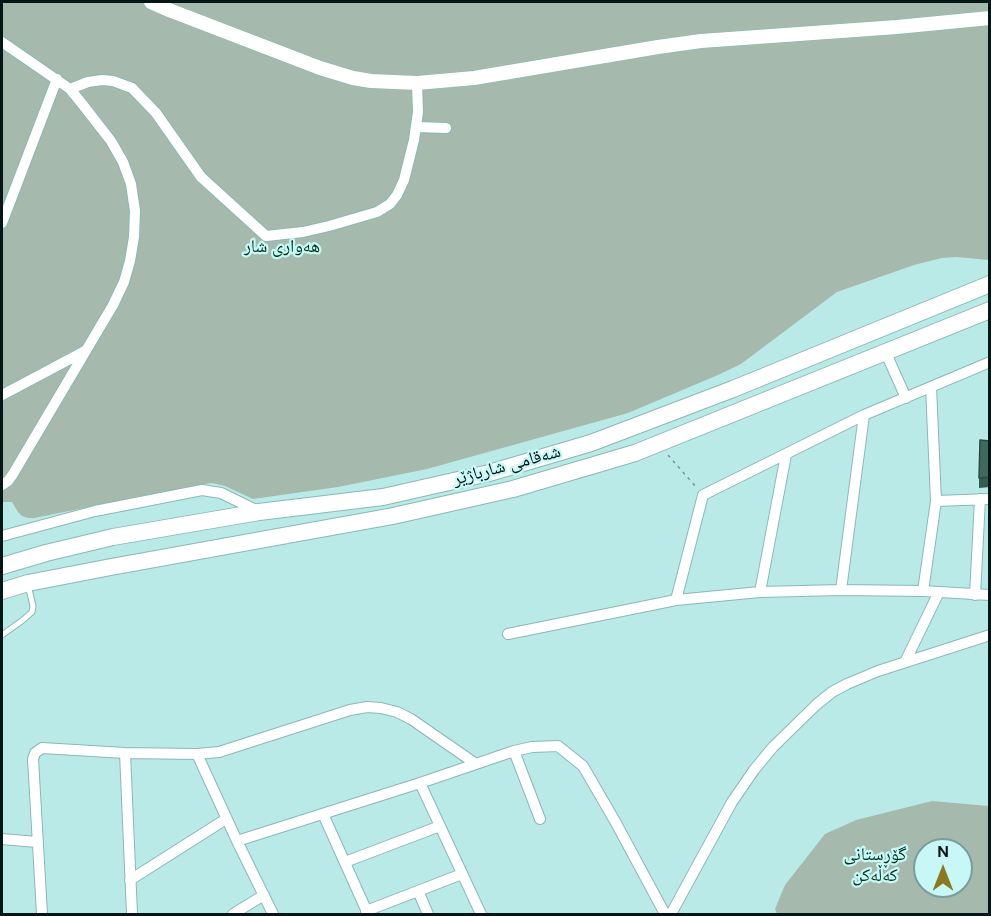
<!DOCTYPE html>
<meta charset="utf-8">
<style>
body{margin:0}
#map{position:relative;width:991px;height:916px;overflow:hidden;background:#baeae8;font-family:"DM Sans",sans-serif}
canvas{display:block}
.frame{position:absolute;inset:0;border:3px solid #041615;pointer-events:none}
.north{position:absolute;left:913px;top:838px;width:60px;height:60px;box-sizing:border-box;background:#c7f7f6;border:2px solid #799d9c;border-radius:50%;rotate:0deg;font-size:16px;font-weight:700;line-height:24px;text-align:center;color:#041615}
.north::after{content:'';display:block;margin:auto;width:21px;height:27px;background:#8a791d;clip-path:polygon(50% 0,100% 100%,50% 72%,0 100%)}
</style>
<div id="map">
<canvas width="991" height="916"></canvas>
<div class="frame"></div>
<div class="north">N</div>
</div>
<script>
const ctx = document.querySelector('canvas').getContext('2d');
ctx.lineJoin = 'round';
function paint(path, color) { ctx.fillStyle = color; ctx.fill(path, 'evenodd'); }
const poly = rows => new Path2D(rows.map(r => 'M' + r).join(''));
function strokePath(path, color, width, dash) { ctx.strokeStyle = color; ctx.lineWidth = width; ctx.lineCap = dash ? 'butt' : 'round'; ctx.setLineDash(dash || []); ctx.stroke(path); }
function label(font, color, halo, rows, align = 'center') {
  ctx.font = font + ' "DM Sans","Noto Naskh Arabic",sans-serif'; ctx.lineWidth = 4.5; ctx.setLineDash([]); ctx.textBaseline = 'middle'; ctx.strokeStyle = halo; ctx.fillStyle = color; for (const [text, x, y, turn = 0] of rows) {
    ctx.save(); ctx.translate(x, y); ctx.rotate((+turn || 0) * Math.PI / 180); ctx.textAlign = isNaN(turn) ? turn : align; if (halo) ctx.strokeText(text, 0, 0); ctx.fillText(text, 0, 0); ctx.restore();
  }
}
paint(poly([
 [2,2,989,2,989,260,957,257,942,258,914,265,837,292,741,364,718,375,628,413,427,469,338,487,253,499,225,486,212,483,205,484,34,518,28,518,22,516,18,512,12,502,2,502],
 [932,801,989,806,989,914,777,914,775,909,785,885,825,834,856,820],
 [925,850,961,850,961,886,925,886]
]), '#a5baac');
const service = poly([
 [2,635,23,620,32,612,33,606,28,585]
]);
const minor = poly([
 [2,42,70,89,83,105,111,141,123,162,131,184,135,211,134,237,130,261,124,282,113,305,13,474,8,481,2,485],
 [70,89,88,82,102,80,113,81,132,88,156,113,201,177,266,236,303,232,329,226,377,212,390,204,397,195,404,180,414,140,418,112,417,83],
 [416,127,446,128],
 [2,223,57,79],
 [885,351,906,398],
 [2,395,85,351],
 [936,501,990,499],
 [2,536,95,511,202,490,221,493,258,511],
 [841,590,864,415],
 [923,591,936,501,931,387],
 [760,592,786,455],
 [975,595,980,499],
 [676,600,703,495,864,415,990,362],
 [508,634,676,600,760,592,841,590,923,591,990,595],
 [905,662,939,592],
 [514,751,540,819],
 [125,753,132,914],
 [197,754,237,841,273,914],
 [420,783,481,914],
 [323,814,368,914],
 [2,839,37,842],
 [237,841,420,783,514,751,532,747,558,746,583,766,616,823,665,914],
 [345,862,440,826],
 [130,880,226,819],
 [418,891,428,914],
 [366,911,462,874],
 [42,914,33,759,35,753,42,748,125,753,197,754,219,752,350,710,367,707,381,708,397,712,411,719,476,764],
 [233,914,264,895],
 [671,914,732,802,754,770,773,747,816,705,832,692,847,684,878,671,990,635]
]);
const tertiary = poly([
 [151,2,169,10,320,68,353,78,371,81,417,83,474,78,658,47,701,41,897,27,990,18]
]);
const primary = poly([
 [2,566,46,553,113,537,259,512,383,497,489,473,591,443,733,389,990,284],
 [2,591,28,583,111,567,393,516,513,489,635,453,990,310]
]);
strokePath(service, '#89b8b7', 7);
strokePath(minor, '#89b8b7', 12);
strokePath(tertiary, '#89b8b7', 15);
strokePath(primary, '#89b8b7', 18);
strokePath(poly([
 [668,455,697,488]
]), '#739796', 1.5, [3, 4.5]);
strokePath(service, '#fff', 5);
strokePath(minor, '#fff', 10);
strokePath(tertiary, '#fff', 14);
strokePath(primary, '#fff', 16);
paint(poly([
 [990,441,990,487,979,488,979,478]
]), '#375a51');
const building = poly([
 [980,440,990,441,990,477,979,478,980,440]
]);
paint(building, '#40695e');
strokePath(building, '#2d4a42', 1.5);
label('18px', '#00351b', '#c7f7f6', [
 ["هەواری شار",282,247],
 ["گۆڕستانی",875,855],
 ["کەڵەکن",875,876]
]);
label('18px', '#041615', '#c7f7f6', [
 ["شەقامی شارباژێر",507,466,-15]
]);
</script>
